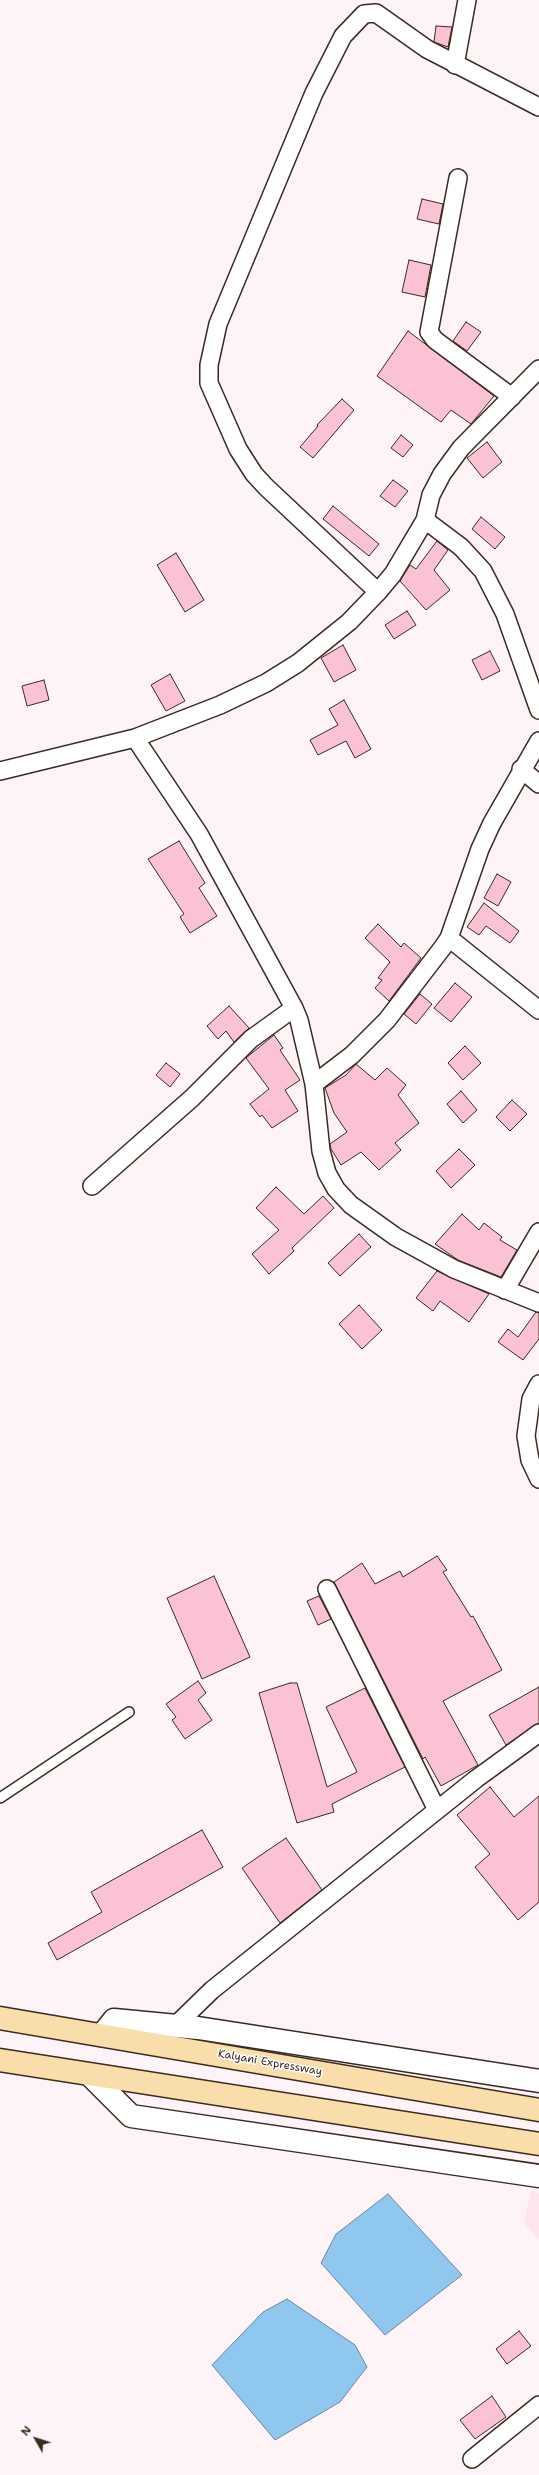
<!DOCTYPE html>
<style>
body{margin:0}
#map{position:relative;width:539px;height:2475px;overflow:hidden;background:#fef3f7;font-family:"Shantell Sans",sans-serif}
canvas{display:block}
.north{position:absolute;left:16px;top:2419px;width:40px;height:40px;-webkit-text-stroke:3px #fff;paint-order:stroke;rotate:309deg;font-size:11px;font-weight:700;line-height:16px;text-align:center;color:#3b2a1e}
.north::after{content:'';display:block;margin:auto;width:14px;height:18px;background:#3b2a1e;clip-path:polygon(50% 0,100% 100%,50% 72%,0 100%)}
</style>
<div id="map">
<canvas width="539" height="2475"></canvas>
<div class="north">N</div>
</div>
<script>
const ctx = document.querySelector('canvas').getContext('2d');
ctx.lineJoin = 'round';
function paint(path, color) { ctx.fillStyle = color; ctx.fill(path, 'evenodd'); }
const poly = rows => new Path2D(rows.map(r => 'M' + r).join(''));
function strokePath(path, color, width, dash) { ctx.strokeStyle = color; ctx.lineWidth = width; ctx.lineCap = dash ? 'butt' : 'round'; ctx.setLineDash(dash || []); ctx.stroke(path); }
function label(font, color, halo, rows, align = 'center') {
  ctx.font = font + ' "Shantell Sans",sans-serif'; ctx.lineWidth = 3; ctx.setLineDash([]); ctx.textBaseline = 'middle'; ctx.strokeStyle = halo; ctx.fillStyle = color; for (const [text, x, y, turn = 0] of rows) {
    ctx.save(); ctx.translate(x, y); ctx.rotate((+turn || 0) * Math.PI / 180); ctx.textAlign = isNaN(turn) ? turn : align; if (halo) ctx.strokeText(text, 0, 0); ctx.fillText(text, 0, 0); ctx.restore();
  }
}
paint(poly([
 [531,2191,539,2193,539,2240,524,2223]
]), '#fde4ed');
const water = poly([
 [388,2194,462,2275,385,2335,321,2263,336,2234,388,2194],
 [287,2299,355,2345,367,2367,340,2402,275,2440,212,2365,263,2312,287,2299]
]);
paint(water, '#8fc7ee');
strokePath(water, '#6d889b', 1);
const building = poly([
 [436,26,452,27,448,47,434,42,436,26],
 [422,199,443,204,439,224,417,219,422,199],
 [409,260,431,265,425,297,402,292,409,260],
 [466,322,481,332,467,351,453,341,466,322],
 [408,331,494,396,471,424,451,410,441,422,377,376,408,331],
 [342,399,354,410,313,458,300,447,318,426,317,425,342,399],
 [401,435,413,445,403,457,391,448,401,435],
 [487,442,502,462,483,478,467,458,487,442],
 [393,480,408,491,395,507,380,496,393,480],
 [333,506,379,544,369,556,323,519,333,506],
 [481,517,505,537,495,549,472,529,481,517],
 [437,541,448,550,434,570,450,590,426,610,400,581,410,565,416,569,437,541],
 [176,553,204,600,185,612,157,565,176,553],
 [407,611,416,625,394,639,385,625,407,611],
 [343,645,356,670,334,682,321,658,343,645],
 [490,651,500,671,482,680,472,660,490,651],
 [170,674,185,701,166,711,151,685,170,674],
 [44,680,49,700,27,706,22,686,44,680],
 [344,700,371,749,355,758,346,741,318,755,310,740,338,725,329,709,344,700],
 [179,841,205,883,199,888,217,916,190,933,180,917,184,914,148,859,179,841],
 [497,874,511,882,498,906,484,898,497,874],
 [484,903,519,931,510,943,486,926,479,935,467,927,484,903],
 [378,924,401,947,404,943,421,958,389,1001,375,988,382,980,378,978,390,962,365,938,378,924],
 [455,983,472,997,451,1022,434,1008,455,983],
 [420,994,432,1004,416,1024,404,1014,420,994],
 [229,1006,249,1028,234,1042,226,1031,218,1039,207,1026,229,1006],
 [274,1035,283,1048,280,1050,300,1080,285,1090,298,1111,272,1128,262,1115,260,1117,250,1104,269,1089,246,1058,274,1035],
 [465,1046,481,1063,463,1080,448,1063,465,1046],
 [166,1063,180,1074,170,1087,156,1075,166,1063],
 [356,1064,375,1080,387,1068,406,1085,398,1095,419,1123,395,1143,401,1150,379,1170,361,1152,341,1165,331,1149,330,1144,347,1132,334,1113,325,1088,346,1075,356,1064],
 [461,1091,477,1110,463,1123,447,1104,461,1091],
 [512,1100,527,1114,510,1131,496,1117,512,1100],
 [459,1149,475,1165,451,1188,436,1171,459,1149],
 [276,1187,304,1214,323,1196,334,1208,292,1248,294,1251,269,1274,252,1254,279,1230,256,1208,276,1187],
 [462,1214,479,1230,484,1223,502,1237,500,1240,517,1250,501,1277,458,1260,435,1244,462,1214],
 [359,1234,371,1247,340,1276,328,1263,359,1234],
 [437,1271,489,1294,469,1322,440,1301,433,1311,416,1298,437,1271],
 [359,1305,382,1330,362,1349,339,1324,359,1305],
 [536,1312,539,1313,539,1339,523,1360,498,1342,508,1329,518,1337,536,1312],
 [437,1556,447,1570,443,1572,471,1617,473,1616,502,1670,443,1701,478,1765,441,1786,425,1757,423,1759,334,1582,362,1563,375,1584,400,1571,403,1577,437,1556],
 [214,1576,250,1657,202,1679,167,1598,214,1576],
 [319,1596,331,1619,318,1625,307,1601,319,1596],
 [198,1681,206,1693,198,1700,212,1720,185,1739,172,1720,176,1717,166,1704,198,1681],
 [290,1683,297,1683,327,1787,357,1772,326,1707,365,1688,405,1767,332,1804,334,1812,297,1823,259,1693,290,1683],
 [539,1687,539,1723,506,1745,489,1715,539,1687],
 [490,1787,514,1817,539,1796,539,1902,518,1920,475,1867,490,1854,457,1815,490,1787],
 [202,1830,223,1867,57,1960,48,1943,102,1912,91,1892,202,1830],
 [286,1838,322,1890,280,1923,242,1868,286,1838],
 [519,2331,531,2346,507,2364,496,2349,519,2331],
 [492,2396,506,2417,475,2439,460,2420,492,2396]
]);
paint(building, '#fbc2d6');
strokePath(building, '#3b2a1e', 1);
const lane = poly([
 [0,1798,129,1712]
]);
const street = poly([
 [455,65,467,0],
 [458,178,429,332,435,340,512,397],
 [425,520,461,547,483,571,505,614,539,710],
 [378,592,266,487,254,474,238,449,209,383,209,365,218,324,314,93,343,36,364,14,376,13,427,49,539,107],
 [135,738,199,834,294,1008,299,1020,314,1084,321,1151,327,1173,336,1189,351,1205,396,1237,454,1269,539,1303],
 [521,769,539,784],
 [0,771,135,738,220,705,266,683,298,663,349,622,378,592,393,574,425,520,431,495,442,474,461,448,539,369],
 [449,938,539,1010],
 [314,1084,352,1055,387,1020,443,947,449,938,480,849,492,823,539,741],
 [92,1186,192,1098,251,1039,294,1008],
 [505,1290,539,1232],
 [539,1384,531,1399,526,1436,530,1460,539,1479],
 [327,1589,437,1810],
 [175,2026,212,1990,476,1779,539,1733],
 [472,2459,539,2405]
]);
const secondary = poly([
 [102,2035,114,2020,198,2028,539,2081],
 [90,2075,131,2116,539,2176]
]);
const highway = poly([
 [0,2018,539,2110],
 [0,2060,539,2144]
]);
strokePath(lane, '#3b2a1e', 12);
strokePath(street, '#3b2a1e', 20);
strokePath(secondary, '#3b2a1e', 25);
strokePath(highway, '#3b2a1e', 25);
strokePath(lane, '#fff', 9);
strokePath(street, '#fff', 17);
strokePath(secondary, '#fff', 22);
strokePath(highway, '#f9deab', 22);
label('11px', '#3b2a1e', '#fff', [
 ["Kalyani Expressway",270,2063,10]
]);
</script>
